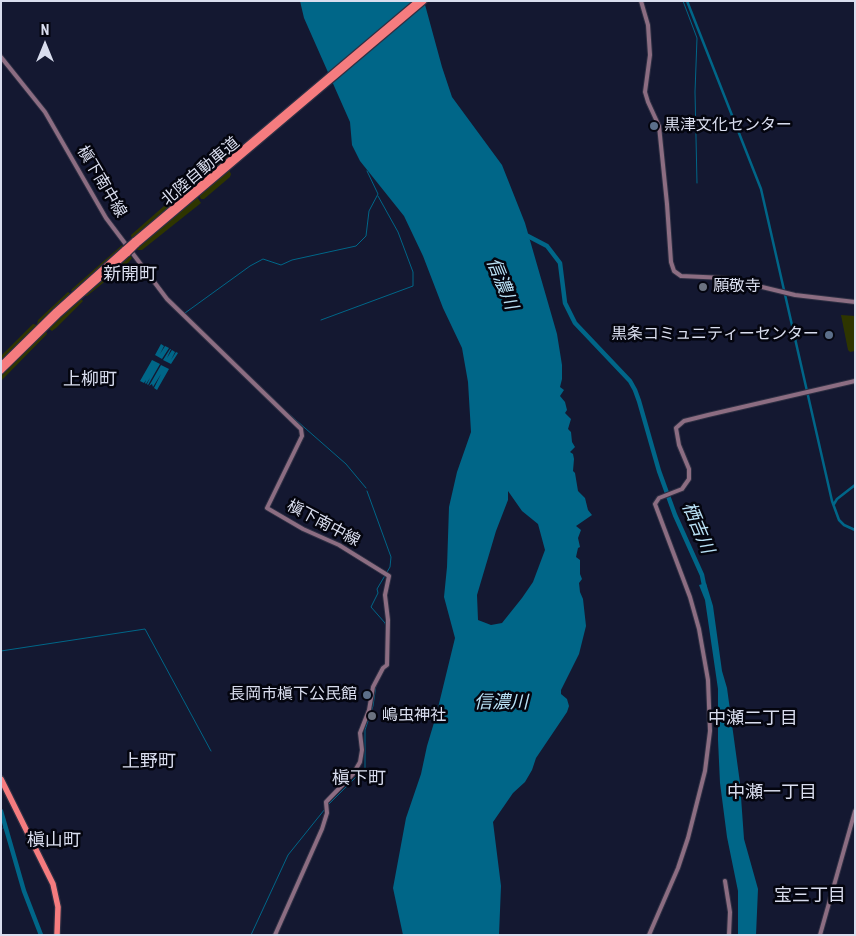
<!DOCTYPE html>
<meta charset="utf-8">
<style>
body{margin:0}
#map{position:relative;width:856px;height:936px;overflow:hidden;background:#141831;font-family:"Roboto Condensed",sans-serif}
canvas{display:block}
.frame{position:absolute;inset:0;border:2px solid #d9ddee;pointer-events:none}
.north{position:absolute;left:20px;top:20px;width:50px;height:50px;-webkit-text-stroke:4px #04050f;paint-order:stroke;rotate:0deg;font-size:14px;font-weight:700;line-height:20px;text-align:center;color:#d9ddee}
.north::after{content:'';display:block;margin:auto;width:18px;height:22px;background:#d9ddee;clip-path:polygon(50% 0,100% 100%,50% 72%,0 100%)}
</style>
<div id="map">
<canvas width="856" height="936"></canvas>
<div class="frame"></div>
<div class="north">N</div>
</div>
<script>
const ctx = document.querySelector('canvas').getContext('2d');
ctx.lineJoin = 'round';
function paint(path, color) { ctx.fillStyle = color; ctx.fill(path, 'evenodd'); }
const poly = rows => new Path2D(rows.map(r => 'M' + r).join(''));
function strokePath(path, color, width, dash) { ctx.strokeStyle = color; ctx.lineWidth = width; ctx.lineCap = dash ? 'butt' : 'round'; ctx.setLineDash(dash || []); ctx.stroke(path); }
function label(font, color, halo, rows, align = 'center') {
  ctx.font = font + ' "Roboto Condensed","Noto Sans JP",sans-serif'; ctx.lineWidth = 5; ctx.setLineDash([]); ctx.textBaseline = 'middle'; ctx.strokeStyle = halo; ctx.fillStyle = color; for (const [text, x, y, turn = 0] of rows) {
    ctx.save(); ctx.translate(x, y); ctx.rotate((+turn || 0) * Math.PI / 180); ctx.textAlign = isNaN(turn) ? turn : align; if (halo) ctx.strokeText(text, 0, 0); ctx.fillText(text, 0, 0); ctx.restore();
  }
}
paint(poly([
 [229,153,233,155,194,186,192,184,194,180,221,157,224,159,226,157,226,154],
 [229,170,231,174,230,177,204,199,201,199,199,195],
 [188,185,189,190,132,240,131,235],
 [197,197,201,203,147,246,142,250,138,250,137,249],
 [122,245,125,248,74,292,71,291,72,289],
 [130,255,132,258,129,262,87,296,83,296],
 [68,292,72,295,39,324,37,324,38,320],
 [81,299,83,301,56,328,52,331,49,329],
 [841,315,855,316,855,351,850,352,848,350],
 [33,324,37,325,1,360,1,356],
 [46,330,47,334,1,381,1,376]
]), '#2e3500');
paint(poly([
 [300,1,424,1,442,67,452,97,502,165,525,223,557,334,562,365,562,379,560,387,564,390,560,396,565,402,567,410,565,413,571,419,568,429,571,432,572,442,575,447,570,452,573,454,574,459,573,471,575,473,578,491,585,498,588,510,592,515,576,526,581,530,578,538,580,547,578,548,576,557,580,560,580,574,582,579,579,583,580,592,583,599,586,626,579,654,561,690,561,694,567,699,569,706,567,712,536,758,532,770,525,782,513,793,493,822,501,886,499,935,403,935,393,888,406,818,421,774,427,746,436,716,455,638,444,597,447,567,449,507,457,472,471,432,468,382,462,348,443,308,423,256,404,216,360,161,352,145,350,122,304,18],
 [508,491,522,511,538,524,545,550,533,582,522,598,502,623,491,625,478,620,477,595,496,531,508,500],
 [161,344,164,346,160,354,165,346,169,348,162,359,155,355],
 [170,349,171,349,167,358,172,350,175,352,171,360,176,352,178,353,171,364,163,360],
 [152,360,160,364,148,385,147,384,150,378,146,384,145,383,146,380,144,383,140,381],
 [161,365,169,369,157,390,154,388,161,374,153,387,152,384,149,386],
 [706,583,713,606,722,671,727,688,740,783,744,839,758,889,756,935,738,935,738,891,727,837,720,783,718,740,718,689,705,600,699,585]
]), '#068');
strokePath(poly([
 [683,1,697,38,695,92,697,183],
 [185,313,250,266,263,259,281,265,292,260,356,246,366,236,369,211,378,194,367,171],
 [188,317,289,414,346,464,366,488],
 [321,320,413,286,413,272,398,232,378,196],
 [367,491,391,557,390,567,377,589,378,593,371,607,385,623,386,627],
 [1,651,145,629,211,751],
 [327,806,365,768,365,730,373,706,376,685,385,668],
 [3,828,6,827],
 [251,935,288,855,325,809]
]), '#068', 1);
strokePath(poly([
 [687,1,761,189,832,501,839,520,844,525,855,530],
 [834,504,837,499,855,485]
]), '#068', 2.5);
strokePath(poly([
 [524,234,547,246,560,263,565,303,575,323,630,381,635,390,639,401,659,471,675,515,702,575,705,590],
 [1,811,24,891,41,935]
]), '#068', 4.5);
const secondary = poly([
 [641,1,648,25,650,55,645,92,648,102,659,126,667,204,671,262,674,271,681,276,725,278,795,295,855,302],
 [1,57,45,112,106,218,167,299,301,429,302,436,267,508,303,529,339,545,389,576,385,595,388,620,387,665,383,668,373,687,369,710,360,733,362,750,360,762,353,774,326,802,327,813,322,829,275,935],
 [725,881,730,912,729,935],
 [649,935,678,868,688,838,705,771,710,731,708,680,699,629,690,597,655,504,659,498,682,489,689,479,689,469,679,445,676,428,684,421,708,415,855,381],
 [820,935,855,811]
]);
const highway = poly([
 [134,241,418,1],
 [136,245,424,1],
 [1,365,56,311,125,249],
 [1,371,58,315,128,253],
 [1,779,53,884,58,907,57,935]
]);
strokePath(secondary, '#2e2f43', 6);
strokePath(highway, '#2e2f43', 8);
strokePath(secondary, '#8c6d82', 4);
strokePath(highway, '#f57c7f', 5.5);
const highwayBridge = poly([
 [125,249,134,241],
 [128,253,136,245]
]);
strokePath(highwayBridge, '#2e2f43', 8, []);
strokePath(highwayBridge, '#f57c7f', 5.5);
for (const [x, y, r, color] of [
 [654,126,5,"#5c6f8a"],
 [703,287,5,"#6b7280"],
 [829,335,5,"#5c6f8a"],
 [367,695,5,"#5c6f8a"],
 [372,716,5,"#6b7280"]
]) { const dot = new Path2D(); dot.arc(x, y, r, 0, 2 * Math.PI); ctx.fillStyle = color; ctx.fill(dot); strokePath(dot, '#04050f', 2); }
label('16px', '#d9ddee', '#04050f', [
 ["黒津文化センター",664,126],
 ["願敬寺",713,287],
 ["黒条コミュニティーセンター",819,335,"right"],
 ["長岡市槇下公民館",357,695,"right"],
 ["嶋虫神社",382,716]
], 'left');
label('16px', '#d9ddee', '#04050f', [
 ["北陸自動車道",201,172,-40],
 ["槇下南中線",101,182,59],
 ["槇下南中線",323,524,28]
]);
label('18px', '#d9ddee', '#04050f', [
 ["新開町",130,275],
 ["上柳町",90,380],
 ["中瀬二丁目",753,719],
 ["上野町",149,762],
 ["槇下町",359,779],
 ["中瀬一丁目",772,793],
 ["槇山町",54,841],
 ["宝三丁目",810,896]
]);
label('italic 18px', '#bae2f7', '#04050f', [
 ["信濃川",501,284,68],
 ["栖吉川",697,528,67],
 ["信濃川",501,703]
]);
</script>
